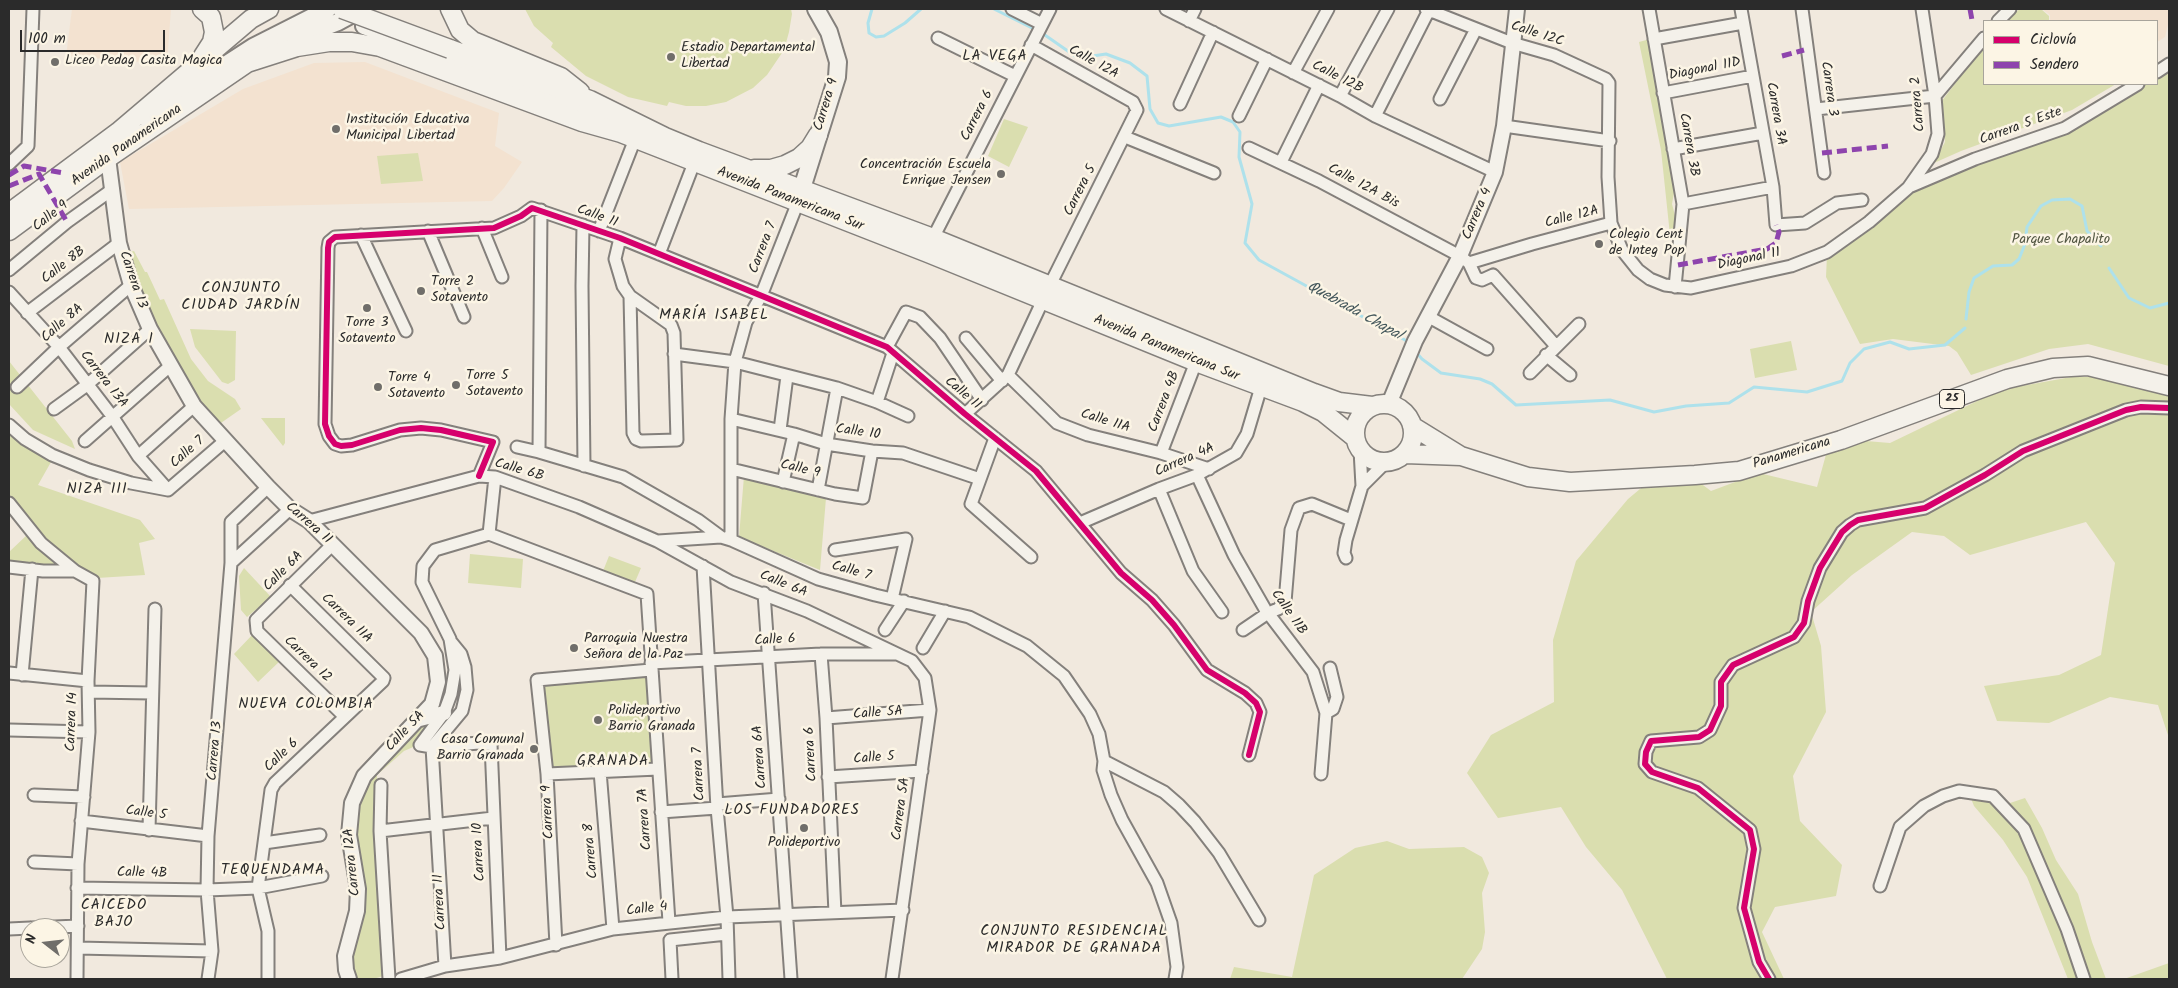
<!DOCTYPE html>
<meta charset="utf-8">
<style>
body{margin:0}
#map{position:relative;width:2178px;height:988px;overflow:hidden;background:#f1e9de;font-family:Kalam,sans-serif}
canvas{display:block}
.frame{position:absolute;inset:0;border:10px solid #2b2b2b;pointer-events:none}
.legend{position:absolute;left:1983px;top:20px;width:175px;height:65px;box-sizing:border-box;background:#fcf5e5;border:1px solid #a8a49b;margin:0;padding:6px 9px;list-style:none;font-size:15px;color:#2b2b2b}
.legend li{display:flex;align-items:center;gap:10px;height:25px}
.legend b{width:25px;border:1px solid #a8a49b}
.north{position:absolute;left:20px;top:918px;width:50px;height:50px;box-sizing:border-box;background:#fcf5e5;border:1px solid #a8a49b;border-radius:50%;rotate:286deg;font-size:14px;font-weight:700;line-height:20px;text-align:center;color:#2b2b2b}
.north::after{content:'';display:block;margin:auto;width:18px;height:22px;background:#706e6a;clip-path:polygon(50% 0,100% 100%,50% 72%,0 100%)}
.scale{position:absolute;left:20px;top:30px;width:145px;height:22px;box-sizing:border-box;border:2px solid #2b2b2b;border-top:0;padding-left:6px;font-size:15px;line-height:18px;white-space:nowrap;color:#2b2b2b;-webkit-text-stroke:4px #fcf5e5;paint-order:stroke}
</style>
<div id="map">
<canvas width="2178" height="988"></canvas>
<div class="frame"></div>
<ul class="legend">
<li><b style="height:6px;background:#d6006c"></b>Ciclovía</li>
<li><b style="height:6px;background:#8e44ad"></b>Sendero</li>
</ul>
<div class="north">N</div>
<div class="scale">100 m</div>
</div>
<script>
const ctx = document.querySelector('canvas').getContext('2d');
ctx.lineJoin = 'round';
function paint(path, color) { ctx.fillStyle = color; ctx.fill(path, 'evenodd'); }
const poly = rows => new Path2D(rows.map(r => 'M' + r).join(''));
function strokePath(path, color, width, dash) { ctx.strokeStyle = color; ctx.lineWidth = width; ctx.lineCap = dash ? 'butt' : 'round'; ctx.setLineDash(dash || []); ctx.stroke(path); }
function label(font, color, halo, rows, align = 'center') {
  ctx.font = font + ' Kalam,sans-serif'; ctx.lineWidth = 5; ctx.setLineDash([]); ctx.textBaseline = 'middle'; ctx.strokeStyle = halo; ctx.fillStyle = color; for (const [text, x, y, turn = 0] of rows) {
    ctx.save(); ctx.translate(x, y); ctx.rotate((+turn || 0) * Math.PI / 180); ctx.textAlign = isNaN(turn) ? turn : align; if (halo) ctx.strokeText(text, 0, 0); ctx.fillText(text, 0, 0); ctx.restore();
  }
}
paint(poly([
 [72,9,171,9,167,64,66,56],
 [2042,9,2169,9,2169,20,2165,37,2157,42,2157,21,2050,21,2050,15],
 [365,62,499,113,495,146,522,162,504,188,492,201,129,209,120,162,243,89,314,63]
]), '#f3e2d0');
paint(poly([
 [525,9,791,9,792,14,789,32,784,50,767,75,753,88,726,102,706,106,686,106,669,102,667,106,628,97,586,76,551,47,553,43,534,26],
 [2020,9,2041,9,2049,16,2049,21,2004,21],
 [1650,39,1675,187,1672,204,1677,223,1675,234,1670,235,1661,150,1639,42],
 [1984,46,1984,84,2116,84,2072,110,1961,151,1934,163,1945,142,1941,102],
 [2169,68,2169,366,2088,344,2049,349,1971,375,1957,352,1949,346,1893,339,1860,344,1826,277,1827,255,1898,202,1932,181,2041,135,2143,84,2157,84,2157,75],
 [1004,119,1028,127,1009,167,988,156],
 [418,153,423,181,381,184,377,156],
 [134,251,145,272,147,272,160,300,164,299,191,359,208,381,235,399,241,409,218,425,204,411,171,360,134,273,130,252],
 [190,329,236,331,235,380,228,384,222,382,195,347],
 [1791,341,1797,370,1755,378,1750,349],
 [9,361,72,441,75,449,33,430,9,404],
 [2149,376,2169,387,2169,738,2158,705,2110,697,2049,723,1997,721,1984,686,2059,675,2101,655,2115,563,2086,522,1970,555,1944,536,1912,532,1852,575,1811,612,1821,646,1826,712,1793,776,1800,821,1842,865,1836,896,1775,907,1762,932,1784,979,1667,979,1622,890,1586,847,1561,807,1498,818,1467,773,1491,735,1554,702,1553,640,1576,561,1628,499,1652,479,1688,474,1711,491,1759,473,1817,487,1827,451,1854,440,1890,443,2000,390,2071,377],
 [261,418,285,418,285,443,283,446],
 [9,434,51,462,38,485,140,520,155,539,139,543,145,575,97,578,77,567,44,537,9,494],
 [744,476,826,498,820,570,739,537],
 [27,535,57,566,9,562,9,552],
 [470,554,523,559,521,588,468,583],
 [609,556,641,568,635,582,603,571],
 [244,568,271,597,247,617,241,610,239,576],
 [254,633,281,660,258,682,234,654],
 [646,668,654,765,551,769,541,676],
 [441,716,418,745,404,751,377,775,376,818,387,975,373,979,356,979,350,960,365,890,361,858,356,832,358,802,368,779,422,721],
 [1976,786,1997,792,2010,803,2025,798,2042,828,2056,860,2078,894,2092,942,2106,979,2068,979,2027,877,2003,840,1974,806,1970,796],
 [1387,841,1409,849,1464,847,1482,857,1489,873,1482,893,1485,932,1482,949,1462,979,1230,979,1234,967,1292,977,1314,875,1355,848],
 [2169,963,2169,979,2124,979]
]), '#dadeaf');
strokePath(poly([
 [872,9,868,23,869,33,876,37,884,36,905,23,921,9],
 [994,9,1036,30],
 [1042,33,1075,56,1086,57,1106,54,1130,63,1147,76,1150,109,1158,123,1169,126,1221,117,1233,122,1240,132,1239,157,1252,204,1245,243,1259,260,1405,340,1410,345],
 [2109,268,2129,298,2150,308,2169,303],
 [1966,319,1969,292,1974,278,1993,266,2012,265,2019,259,2025,244,2027,227,2041,206,2052,200,2070,199,2082,206,2087,231,2101,246],
 [1415,351,1422,359,1441,373,1480,379,1492,384,1516,405,1610,400,1654,412,1686,406,1729,403,1754,387,1807,392,1842,381,1850,363,1864,349,1890,342,1909,349,1945,345,1965,328]
]), '#aee1eb', 3);
const minor = poly([
 [1012,9,1042,24],
 [1166,9,1340,96,1375,116,1495,172],
 [1426,9,1512,43,1554,55,1606,79,1609,83,1608,177,1611,223,1622,250,1638,270,1650,279,1665,285,1691,288,1791,266,1827,252,1869,222,1908,188,1932,154,1938,134,1935,96,1922,9],
 [1649,9,1683,204,1675,287],
 [1741,9,1773,187,1776,225,1805,223,1837,203,1862,200],
 [1802,9,1824,173],
 [1189,21,1195,9],
 [1998,21,2010,9],
 [938,38,1015,76],
 [1654,39,1743,23],
 [1031,45,1133,102,1137,110,1050,285],
 [2157,72,2169,64],
 [1293,73,1328,9],
 [1663,93,1753,76],
 [1340,96,1388,9],
 [1440,99,1476,29],
 [1180,104,1213,32],
 [1816,109,1935,96,1984,38],
 [1239,116,1267,59],
 [1375,116,1429,10],
 [1504,126,1610,141],
 [1125,137,1214,173],
 [1249,148,1319,181,1460,256,1469,263,1532,244,1611,223],
 [1673,149,1763,133],
 [1281,162,1319,85],
 [9,164,28,146,33,9],
 [1909,187,1975,159,2065,128,2138,84],
 [1683,204,1773,187],
 [583,225,582,286,584,466],
 [482,228,502,277],
 [428,231,464,317],
 [599,231,635,139],
 [361,235,406,331],
 [620,238,615,259,623,286,630,296,671,325,674,333,677,440,641,441,636,439,633,433,630,296],
 [933,238,1050,9],
 [659,254,694,163],
 [1469,263,1476,278,1482,280,1493,275,1556,346],
 [9,270,67,222,113,189],
 [9,292,59,347,112,416,138,456,168,490],
 [27,313,119,243],
 [1429,317,1487,349],
 [966,338,1002,381],
 [887,347,906,312,920,317,940,338,982,400],
 [674,354,735,362,837,388,877,402,908,416],
 [1546,355,1570,375],
 [1530,373,1579,324],
 [1008,375,1057,423,1088,435,1161,453,1209,469],
 [17,387,59,347,131,285],
 [877,402,893,353],
 [54,409,87,385,150,329],
 [965,414,1008,375,1043,300],
 [731,419,794,434,826,444,872,451,903,453,980,479],
 [9,425,25,439,52,455,89,470,131,483,168,490],
 [780,430,787,376],
 [995,438,971,504,1031,557],
 [85,441,170,366],
 [517,447,539,452,623,477,698,520,721,537],
 [539,452,541,210],
 [1161,453,1196,362],
 [138,456,194,406],
 [731,469,835,494,863,498,872,451],
 [1197,475,1234,555,1265,609,1313,672,1326,713,1321,774],
 [479,476,493,442,441,430,421,428,400,430,352,445,341,446,335,444,329,436,325,424,328,248,329,242,335,237,494,228,521,216,532,208,620,238,887,347,965,414,1036,471,1121,573,1152,600,1174,625,1207,670,1245,693,1256,703,1260,712,1249,755],
 [783,482,794,434],
 [1362,486,1385,463],
 [1159,489,1193,571,1222,612],
 [168,490,226,440],
 [818,490,837,388],
 [9,503,41,543,75,571,93,581,88,681,89,732,78,864,77,979],
 [309,521,479,476,495,477,579,507,657,541,731,582,807,611,912,661,925,678,930,710,892,979],
 [1080,523,1159,489,1197,475,1236,453,1247,434,1261,387],
 [489,534,435,550,423,566,422,582,450,639,455,670,451,694,444,713,420,745,432,747,479,743,491,744,500,958],
 [489,534,647,594,669,922],
 [489,534,495,477],
 [731,540,731,419,735,362,746,322,761,296,798,202],
 [658,541,721,537,731,540,818,579,875,595,969,617,1027,646,1064,676,1090,714,1099,734,1104,761,1103,770,1111,795,1122,820,1157,883,1171,923,1177,967,1175,979],
 [332,545,256,620,257,631,345,717],
 [835,550,906,539,892,599],
 [1346,558,1344,553,1346,540,1362,486,1360,450],
 [231,563,290,509],
 [703,566,717,808,727,917,729,979],
 [9,567,43,571,75,571],
 [764,593,791,979],
 [885,630,904,601],
 [1243,630,1268,613,1278,609,1285,602,1291,530,1299,508,1312,504,1351,520],
 [923,648,945,611],
 [821,654,826,718,835,913],
 [651,663,821,654,896,654],
 [9,673,88,681],
 [22,675,32,569],
 [89,692,152,693],
 [1326,713,1333,709,1337,697,1330,668],
 [826,718,930,710],
 [9,730,89,732],
 [1104,761,1164,792,1179,805,1195,822,1219,853,1259,920],
 [600,771,613,929],
 [547,774,658,769],
 [828,777,922,771],
 [381,785,380,831,389,979],
 [34,795,84,797],
 [717,804,779,799],
 [661,812,717,808],
 [81,821,208,836],
 [149,830,155,609],
 [380,831,493,818],
 [264,843,320,835],
 [34,862,78,864],
 [1880,886,1900,827,1924,806,1943,796,1959,791,1993,796,2024,829,2067,929,2084,979],
 [77,888,207,890,258,888,322,876],
 [31,928,78,926],
 [9,929,30,928],
 [556,945,547,774,537,680,651,670],
 [78,948,212,951],
 [445,966,432,747,462,711,467,690,465,667,461,654,452,643],
 [208,979,212,951,207,890,208,836,231,563,231,522,268,487],
 [268,979,268,931,258,888,271,790,275,783,383,681,384,678,290,585],
 [401,979,445,966,500,958,613,929,727,917,903,910],
 [672,979,670,940,727,934],
 [1769,979,1759,962,1744,908,1754,849,1750,830,1698,788,1652,772,1645,764,1646,752,1651,741,1699,737,1710,730,1721,706,1721,682,1733,665,1794,637,1804,623,1808,601,1820,568,1842,532,1850,525,1858,520,1925,508,1985,475,2023,451,2126,410,2141,407,2169,408]
]);
const tertiary = poly([
 [108,158,119,243,131,285,150,329,194,406,268,487,290,509,309,521,421,633,435,656,438,682,432,704,364,776,352,803,349,835,358,889,357,911,345,956,346,970,349,979],
 [1389,404,1415,341,1460,256,1495,172,1504,126,1517,9],
 [420,719,444,713]
]);
const secondary = poly([
 [364,26,575,107,607,125],
 [277,46,338,22,362,9],
 [145,117,253,47,328,9],
 [798,201,837,77,838,62,829,32,816,9]
]);
const primary = poly([
 [202,9,211,17,214,32,212,42,203,56],
 [450,9,460,30,473,41,561,77,580,92],
 [450,49,590,100,665,137,699,151,933,238,1314,393,1339,402,1372,406],
 [754,169,771,169,785,165,799,158,810,148,818,135],
 [9,213,118,132,251,19,269,9],
 [9,231,108,158,247,63,297,47,329,42,352,42,380,47,582,122,621,133,928,253,1196,362,1303,402,1323,412,1354,437],
 '1355 433a29 29 0 1 1 58 0a29 29 0 1 1-58 0Z',
 [1412,426,1459,455],
 [1405,454,1461,456,1528,477,1570,482,1695,475,1739,471,1841,440,2007,379,2053,368,2088,366,2169,386]
]);
strokePath(minor, '#84807c', 15);
strokePath(tertiary, '#84807c', 18);
strokePath(secondary, '#84807c', 20);
strokePath(primary, '#84807c', 21);
strokePath(minor, '#f4f1ea', 11);
strokePath(tertiary, '#f4f1ea', 14);
strokePath(secondary, '#f4f1ea', 16);
strokePath(primary, '#f4f1ea', 18);
const primaryBridge = poly([
 [342,9,450,49]
]);
strokePath(primaryBridge, '#84807c', 21, []);
strokePath(primaryBridge, '#f4f1ea', 18);
strokePath(poly([
 [1970,9,1972,20],
 [1782,56,1804,50],
 [1822,153,1888,146],
 [9,175,24,166,64,173],
 [9,186,39,174,67,222],
 [1678,265,1767,249,1776,243,1779,232,1776,225]
]), '#8e44ad', 5, [10, 5]);
strokePath(poly([
 [479,476,493,442,441,430,421,428,400,430,352,445,341,446,335,444,329,436,325,424,328,248,329,242,335,237,494,228,521,216,532,208,620,238,887,347,965,414,1036,471,1121,573,1152,600,1174,625,1207,670,1245,693,1256,703,1260,712,1249,755],
 [1769,979,1759,962,1744,908,1754,849,1750,830,1698,788,1652,772,1645,764,1646,752,1651,741,1699,737,1710,730,1721,706,1721,682,1733,665,1794,637,1804,623,1808,601,1820,568,1842,532,1850,525,1858,520,1925,508,1985,475,2023,451,2126,410,2141,407,2169,408]
]), '#d6006c', 6);
for (const [x, y, r, color] of [
 [671,57,5,"#706e6a"],
 [55,62,5,"#706e6a"],
 [336,129,5,"#706e6a"],
 [1001,174,5,"#706e6a"],
 [1599,244,5,"#706e6a"],
 [421,291,5,"#706e6a"],
 [367,308,5,"#706e6a"],
 [456,385,5,"#706e6a"],
 [378,387,5,"#706e6a"],
 [574,648,5,"#706e6a"],
 [598,720,5,"#706e6a"],
 [534,749,5,"#706e6a"],
 [804,828,5,"#706e6a"]
]) { const dot = new Path2D(); dot.arc(x, y, r, 0, 2 * Math.PI); ctx.fillStyle = color; ctx.fill(dot); strokePath(dot, '#fcf5e5', 2); }
for (const [x, y, w] of [
 [1952,399,25]
]) { const box = new Path2D(); box.roundRect(x - w / 2, y - 9.5, w, 19, 4); ctx.fillStyle = '#fcf5e5'; ctx.fill(box); strokePath(box, '#2b2b2b', 1); }
label('bold 12px', '#2b2b2b', null, [
 ["25",1952,399]
]);
label('14px', '#2b2b2b', '#fcf5e5', [
 ["Calle 12C",1537,35,18],
 ["Calle 12A",1093,63,29],
 ["Diagonal 11D",1705,70,-11],
 ["Calle 12B",1337,78,27],
 ["Carrera 3",1828,89,82],
 ["Carrera 2",1919,104,-95],
 ["Carrera 9",827,105,-73],
 ["Carrera 3A",1775,114,80],
 ["Carrera 6",978,116,-63],
 ["Carrera 5 Este",2021,127,-20],
 ["Carrera 3B",1688,145,80],
 ["Avenida Panamericana",127,146,-35],
 ["Calle 12A Bis",1363,187,28],
 ["Carrera 5",1081,191,-63],
 ["Avenida Panamericana Sur",790,200,21],
 ["Carrera 4",1478,214,-67],
 ["Calle 9",51,217,-38],
 ["Calle 11",597,217,20],
 ["Calle 12A",1572,218,-14],
 ["Carrera 7",764,248,-69],
 ["Diagonal 11",1749,260,-12],
 ["Calle 8B",64,266,-38],
 ["Carrera 13",132,280,71],
 ["Calle 8A",63,324,-41],
 ["Avenida Panamericana Sur",1166,349,22],
 ["Carrera 13A",103,380,52],
 ["Calle 11",962,394,40],
 ["Carrera 4B",1165,402,-69],
 ["Calle 11A",1105,422,17],
 ["Calle 10",858,433,8],
 ["Calle 7",188,453,-41],
 ["Panamericana",1792,454,-17],
 ["Carrera 4A",1185,461,-24],
 ["Calle 9",800,470,13],
 ["Calle 6B",519,471,16],
 ["Carrera 11",308,524,41],
 ["Calle 6A",284,572,-45],
 ["Calle 7",851,572,16],
 ["Calle 6A",783,585,22],
 ["Calle 11B",1288,613,55],
 ["Carrera 11A",346,619,44],
 ["Calle 6",775,641,-3],
 ["Carrera 12",307,660,44],
 ["Calle 5A",878,714,-4],
 ["Carrera 14",73,722,-88],
 ["Calle 5A",406,732,-46],
 ["Carrera 13",216,751,-85],
 ["Carrera 6",812,754,-93],
 ["Calle 6",282,756,-44],
 ["Carrera 6A",761,757,-94],
 ["Calle 5",874,759,-4],
 ["Carrera 7",700,774,-93],
 ["Carrera 5A",902,809,-82],
 ["Carrera 9",549,812,-93],
 ["Calle 5",146,814,7],
 ["Carrera 7A",646,819,-94],
 ["Carrera 8",592,851,-95],
 ["Carrera 10",480,852,-93],
 ["Carrera 12A",353,862,-96],
 ["Calle 4B",142,874,1],
 ["Carrera 11",441,902,-93],
 ["Calle 4",647,910,-7]
]);
label('14px', '#2b2b2b', '#fcf5e5', [
 ["Estadio Departamental",681,49],
 ["Libertad",681,65],
 ["Liceo Pedag Casita Magica",65,62],
 ["Institución Educativa",346,121],
 ["Municipal Libertad",346,137],
 ["Concentración Escuela",991,166,"right"],
 ["Enrique Jensen",991,182,"right"],
 ["Colegio Cent",1609,236],
 ["de Integ Pop",1609,252],
 ["Torre 2",431,283],
 ["Sotavento",431,299],
 ["Torre 3",367,324,"center"],
 ["Sotavento",367,340,"center"],
 ["Torre 5",466,377],
 ["Sotavento",466,393],
 ["Torre 4",388,379],
 ["Sotavento",388,395],
 ["Parroquia Nuestra",584,640],
 ["Señora de la Paz",584,656],
 ["Polideportivo",608,712],
 ["Barrio Granada",608,728],
 ["Casa Comunal",524,741,"right"],
 ["Barrio Granada",524,757,"right"],
 ["Polideportivo",804,844,"center"]
], 'left');
label('14px', '#525642', '#fcf5e5', [
 ["Parque Chapalito",2061,241]
]);
ctx.letterSpacing = '1px';
label('15px', '#2b2b2b', '#fcf5e5', [
 ["LA VEGA",995,57],
 ["CONJUNTO",241,289],
 ["CIUDAD JARDÍN",241,306],
 ["MARÍA ISABEL",714,316],
 ["NIZA I",129,340],
 ["NIZA III",97,490],
 ["NUEVA COLOMBIA",306,705],
 ["GRANADA",613,762],
 ["LOS FUNDADORES",792,811],
 ["TEQUENDAMA",273,871],
 ["CAICEDO",114,906],
 ["BAJO",114,923],
 ["CONJUNTO RESIDENCIAL",1074,932],
 ["MIRADOR DE GRANADA",1074,949]
]);
ctx.letterSpacing = '0px';
label('italic 15px', '#45585c', '#fcf5e5', [
 ["Quebrada Chapal",1354,312,29]
]);
</script>
